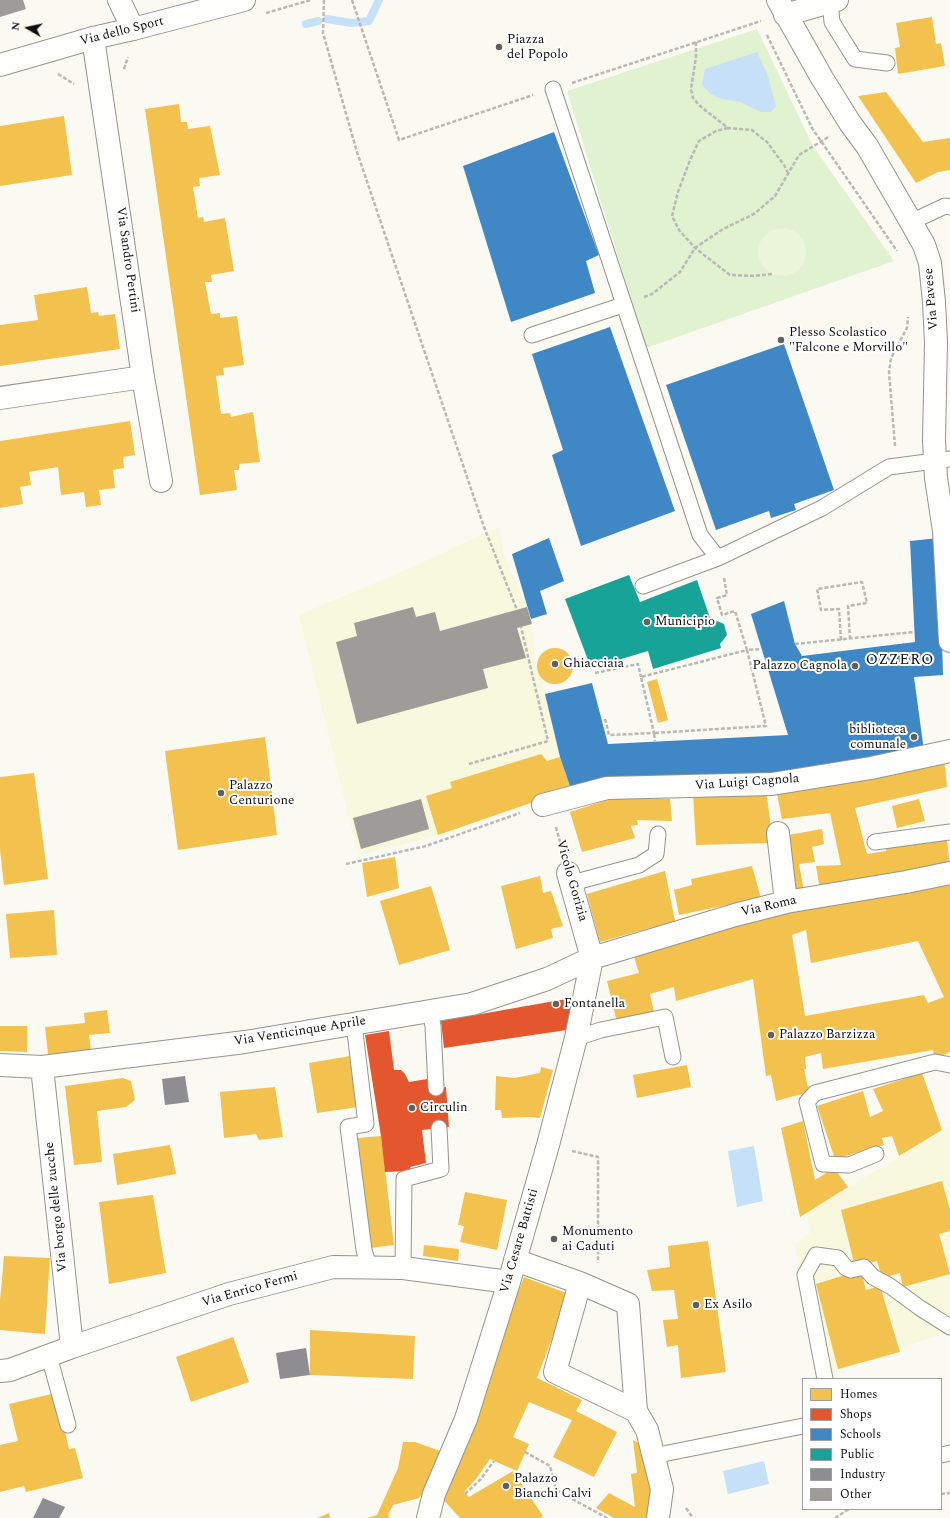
<!DOCTYPE html>
<style>
body{margin:0}
#map{position:relative;width:950px;height:1518px;overflow:hidden;background:#fbfaf2;font-family:Spectral,serif}
canvas{display:block}
.legend{position:absolute;left:802px;top:1378px;width:140px;height:132px;box-sizing:border-box;background:#fff;border:1px solid #9e9e9e;margin:0;padding:5px 7px;list-style:none;font-size:12px;color:#0d0d0d}
.legend li{display:flex;align-items:center;gap:8px;height:20px}
.legend b{width:20px;border:1px solid #9e9e9e}
.north{position:absolute;left:8px;top:8px;width:40px;height:40px;-webkit-text-stroke:3px #fff;paint-order:stroke;rotate:279deg;font-size:11px;font-weight:700;line-height:16px;text-align:center;color:#0d0d0d}
.north::after{content:'';display:block;margin:auto;width:14px;height:18px;background:#0d0d0d;clip-path:polygon(50% 0,100% 100%,50% 72%,0 100%)}
</style>
<div id="map">
<canvas width="950" height="1518"></canvas>
<ul class="legend">
<li><b style="height:11px;background:#f2c14e"></b>Homes</li>
<li><b style="height:11px;background:#e4572e"></b>Shops</li>
<li><b style="height:11px;background:#3f88c5"></b>Schools</li>
<li><b style="height:11px;background:#17a398"></b>Public</li>
<li><b style="height:11px;background:#8d8d92"></b>Industry</li>
<li><b style="height:11px;background:#9e9c98"></b>Other</li>
</ul>
<div class="north">N</div>
</div>
<script>
const ctx = document.querySelector('canvas').getContext('2d');
ctx.lineJoin = 'round';
function paint(path, color) { ctx.fillStyle = color; ctx.fill(path, 'evenodd'); }
const poly = rows => new Path2D(rows.map(r => 'M' + r).join(''));
function strokePath(path, color, width, dash) { ctx.strokeStyle = color; ctx.lineWidth = width; ctx.lineCap = dash ? 'butt' : 'round'; ctx.setLineDash(dash || []); ctx.stroke(path); }
function label(font, color, halo, rows, align = 'center') {
  ctx.font = font + ' Spectral,serif'; ctx.lineWidth = 4; ctx.setLineDash([]); ctx.textBaseline = 'middle'; ctx.strokeStyle = halo; ctx.fillStyle = color; for (const [text, x, y, turn = 0] of rows) {
    ctx.save(); ctx.translate(x, y); ctx.rotate((+turn || 0) * Math.PI / 180); ctx.textAlign = isNaN(turn) ? turn : align; if (halo) ctx.strokeText(text, 0, 0); ctx.fillText(text, 0, 0); ctx.restore();
  }
}
paint(poly([
 [498,527,504,555,527,607,532,624,534,653,538,671,541,676,560,757,571,789,438,835,358,856,299,615,417,565],
 [950,1126,950,1329,936,1336,817,1378,795,1244,811,1232,806,1213]
]), '#f8f8de');
paint(poly([
 [757,29,813,146,894,261,646,348,567,91]
]), '#e1f2d1');
paint(poly([
 '758 252a24 24 0 1 1 48 0a24 24 0 1 1-48 0Z'
]), '#ebf6db');
paint(poly([
 [757,52,767,73,776,106,771,112,761,112,740,102,722,99,712,95,702,85,705,69],
 [754,1146,763,1201,737,1207,728,1151],
 [764,1461,769,1484,728,1494,723,1471]
]), '#c6e0f7');
paint(poly([
 [932,17,936,44,941,43,945,66,898,74,895,48,900,47,896,23],
 [886,92,923,142,950,138,950,170,938,172,916,183,858,96],
 [179,104,181,122,187,122,188,129,210,126,220,175,199,178,200,186,193,187,198,218,203,217,204,222,225,218,234,271,211,275,212,282,205,282,211,314,220,313,220,318,237,316,244,365,223,368,224,375,216,376,221,414,230,413,231,417,253,412,260,462,239,464,239,470,234,470,237,490,200,495,145,109],
 [64,116,72,175,0,186,0,126],
 [87,287,91,313,98,312,99,316,115,314,120,349,0,366,0,325,38,320,34,295],
 [130,421,135,455,123,457,124,468,113,470,115,488,99,490,101,505,86,507,84,492,61,495,58,467,29,472,31,485,20,487,23,504,0,508,0,441],
 '537 666a18 18 0 1 1 36 0a18 18 0 1 1-36 0Z',
 [657,679,668,720,658,723,647,682],
 [265,737,277,835,178,850,165,751],
 [541,754,547,761,560,757,571,789,438,835,426,796,452,788,450,782],
 [944,758,947,787,855,808,867,854,886,851,886,847,947,838,950,868,820,890,816,866,841,865,830,813,782,819,776,789],
 [34,773,48,879,4,885,0,850,0,777],
 [766,789,773,843,696,845,693,794],
 [613,798,670,799,672,821,637,820,638,825,631,826,635,838,582,852,570,812],
 [919,799,925,821,897,828,892,806],
 [822,829,824,844,812,847,815,862,799,864,804,891,793,894,783,836],
 [395,857,399,888,367,897,362,863],
 [752,866,761,898,679,915,674,890,692,885,691,879],
 [665,871,675,921,600,942,587,894],
 [540,876,543,893,551,891,563,926,551,929,553,938,516,949,501,886],
 [948,879,950,884,950,1052,935,1059,933,1050,823,1069,821,1053,805,1057,806,1069,804,1069,809,1092,776,1101,771,1075,766,1076,753,979,676,1001,674,987,650,994,654,1012,617,1022,607,981,639,973,634,957,674,943,803,907],
 [806,930,811,963,918,941,944,997,928,1003,924,995,805,1016,792,935],
 [431,886,450,950,399,965,380,901],
 [54,910,57,955,10,958,6,914],
 [107,1010,110,1033,89,1035,91,1051,48,1054,45,1027,85,1023,84,1013],
 [0,1026,27,1026,27,1052,0,1051],
 [350,1056,358,1107,317,1113,309,1063],
 [687,1065,691,1087,637,1098,633,1075],
 [541,1067,553,1070,540,1118,529,1117,502,1118,501,1110,495,1110,496,1076,514,1078,540,1073],
 [922,1073,942,1130,899,1156,892,1136,882,1138,884,1145,835,1159,817,1106,863,1091,870,1117,883,1111,873,1089],
 [123,1078,131,1081,135,1100,126,1107,97,1111,102,1162,74,1165,65,1086],
 [275,1087,283,1137,259,1140,256,1134,224,1138,220,1092],
 [803,1121,815,1180,834,1168,848,1187,800,1217,781,1128],
 [381,1136,394,1245,370,1248,358,1138],
 [170,1145,176,1174,117,1185,113,1154],
 [942,1181,950,1210,950,1231,939,1234,950,1274,903,1287,900,1273,882,1278,877,1261,855,1267,841,1210],
 [465,1192,507,1200,497,1250,460,1242,464,1226,458,1225],
 [153,1195,166,1273,109,1284,99,1202],
 [708,1241,726,1372,681,1378,678,1345,667,1347,663,1320,678,1319,674,1290,652,1291,647,1270,670,1267,668,1246],
 [424,1245,459,1249,458,1261,423,1256],
 [4,1256,50,1258,45,1334,0,1330,0,1301],
 [861,1270,866,1290,880,1286,900,1352,838,1369,816,1284],
 [524,1277,569,1294,537,1378,582,1400,576,1411,617,1432,594,1477,553,1457,572,1420,529,1402,513,1437,529,1444,517,1471,490,1459,476,1479,464,1492,469,1497,513,1471,543,1516,541,1518,460,1518,440,1496],
 [310,1330,415,1336,413,1379,310,1375],
 [233,1337,249,1382,191,1402,176,1357],
 [56,1393,69,1449,75,1448,83,1478,26,1492,24,1486,0,1492,0,1445,18,1441,9,1404],
 [633,1440,648,1448,655,1518,614,1518,596,1508,609,1493,635,1507,631,1474,637,1473],
 [403,1442,415,1442,443,1452,435,1478,419,1498,393,1505,388,1515,390,1518,367,1518,377,1515,398,1468],
 [329,1513,330,1518,317,1518]
]), '#f2c14e');
paint(poly([
 [572,998,567,1030,444,1048,441,1021],
 [389,1031,394,1070,401,1070,405,1074,409,1082,427,1079,429,1090,446,1087,449,1127,422,1130,426,1163,410,1167,411,1171,385,1172,381,1136,365,1035]
]), '#e4572e');
paint(poly([
 [554,132,599,255,586,261,595,293,511,322,463,166],
 [610,327,675,511,581,546,552,455,563,450,532,354],
 [784,344,834,490,794,504,796,510,771,518,769,511,716,530,666,385],
 [549,538,564,581,540,591,547,614,531,619,512,554],
 [939,538,943,675,914,677,924,751,771,773,571,789,560,757,545,694,592,683,608,744,788,735,751,614,784,601,795,644,802,656,915,642,910,541]
]), '#3f88c5');
paint(poly([
 [629,575,640,602,697,580,710,618,724,624,727,635,720,644,721,648,653,669,648,651,591,668,565,599]
]), '#17a398');
paint(poly([
 [185,1076,189,1102,165,1105,162,1079],
 [306,1348,310,1375,280,1379,276,1353],
 [43,1498,65,1507,59,1518,33,1518]
]), '#8d8d92');
strokePath(poly([
 [327,19,351,23,369,21,379,0],
 [306,24,318,21]
]), '#c6e0f7', 8);
paint(poly([
 [0,0,23,0,26,9,0,17],
 [413,607,416,617,435,612,440,631,527,607,532,624,517,628,526,658,483,669,488,688,357,724,336,642,357,636,354,623],
 [421,799,429,829,361,849,353,818]
]), '#9e9c98');
const service = poly([
 [830,1,832,22,855,59,887,63],
 [553,89,700,535,718,558],
 [911,222,945,206,950,207],
 [532,335,623,305],
 [643,586,718,558,822,508,889,467,950,459],
 [875,842,950,832],
 [572,883,639,865,656,854,658,834],
 [430,1011,433,1026,436,1088],
 [354,1024,366,1124,348,1127,364,1250,369,1267],
 [576,1038,601,1030,665,1017,673,1057],
 [876,1154,849,1165,823,1164,807,1102,815,1093,935,1062,950,1065],
 [403,1268,404,1179,441,1169,439,1128],
 [49,1356,68,1425],
 [825,1379,805,1275,816,1255,838,1258,846,1268,851,1270,864,1267,873,1277,890,1286,920,1308,950,1327],
 [941,1455,950,1453],
 [653,1456,803,1426]
]);
const minor = poly([
 [119,0,133,29],
 [778,0,822,78,850,123,867,146,911,222,924,245,930,263,934,302,936,343,934,440,936,478,944,531,950,641],
 [785,15,837,0],
 [93,38,143,377,161,481],
 [0,398,143,377],
 [543,805,607,788,772,784,871,768,950,751],
 [778,833,786,902],
 [0,1065,42,1067,245,1042,472,1004,547,979,592,958,735,915,786,902,906,882,950,873],
 [42,1067,72,1347],
 [515,1260,580,1283,555,1372,636,1411,628,1304,580,1283],
 [0,1371,10,1370,72,1347,229,1294,333,1267,403,1268,509,1282],
 [636,1411,647,1430,662,1489,658,1518],
 [428,1518,434,1494,466,1419,509,1282,548,1145,576,1038,592,958,568,873]
]);
const tertiary = poly([
 [0,65,93,38,133,29,244,0]
]);
strokePath(service, '#949490', 17);
strokePath(minor, '#949490', 24);
strokePath(tertiary, '#949490', 24);
strokePath(poly([
 [324,0,323,33,357,152,484,527,517,610],
 [352,0,399,140,533,95],
 [266,13,311,0],
 [767,35,812,128,897,251],
 [696,42,696,57,691,89,693,98,700,106,728,128,752,130,767,142,784,165,788,173],
 [124,69,128,57],
 [58,74,74,84],
 [572,83,761,21],
 [728,128,716,131,699,141,690,160,678,192,672,216,679,230,695,248,730,275,754,276,772,274],
 [644,297,652,294,680,272,695,248,723,229,754,214,775,196,799,155,830,136],
 [895,446,889,372,891,358,907,328,908,317],
 [724,578,727,595,717,598,722,615,735,611,747,650,761,649],
 [841,640,839,609,821,610,817,589,862,582,867,603,848,606,850,639],
 [795,644,914,632],
 [595,673,638,664,641,677],
 [605,719,609,735,654,733,641,677,747,650,766,726,654,733,655,741],
 [469,764,548,741,521,627],
 [556,827,562,849],
 [346,864,426,846,520,813],
 [572,1151,598,1157,598,1263],
 [525,1452,550,1466,556,1490,607,1518],
 [465,1494,480,1480,494,1461],
 [941,1494,950,1493],
 [686,1508,693,1518],
 [835,1518,849,1509]
]), '#b8b8b6', 2.5, [4, 2]);
strokePath(service, '#fefefd', 15);
strokePath(minor, '#fefefd', 22);
strokePath(tertiary, '#fefefd', 22);
for (const [x, y, r, color] of [
 [499,47,4,"#60605d"],
 [781,340,4,"#60605d"],
 [647,622,4,"#60605d"],
 [555,664,4,"#60605d"],
 [855,666,4,"#60605d"],
 [914,737,4,"#60605d"],
 [221,793,4,"#60605d"],
 [556,1004,4,"#60605d"],
 [771,1035,4,"#60605d"],
 [412,1108,4,"#60605d"],
 [554,1239,4,"#60605d"],
 [696,1305,4,"#60605d"],
 [506,1486,4,"#60605d"]
]) { const dot = new Path2D(); dot.arc(x, y, r, 0, 2 * Math.PI); ctx.fillStyle = color; ctx.fill(dot); strokePath(dot, '#fff', 1.5); }
label('13px', '#0d0d0d', '#fff', [
 ["Via dello Sport",122,32,-14],
 ["Via Sandro Pertini",127,260,82],
 ["Via Pavese",932,299,-95],
 ["Via Luigi Cagnola",747,783,-4],
 ["Vicolo Gorizia",571,881,74],
 ["Via Roma",769,907,-13],
 ["Via Venticinque Aprile",300,1032,-9],
 ["Via borgo delle zucche",57,1207,-96],
 ["Via Cesare Battisti",520,1241,-74],
 ["Via Enrico Fermi",250,1290,-16]
]);
label('13px', '#0d0d0d', '#fff', [
 ["Piazza",507,40],
 ["del Popolo",507,55],
 ["Plesso Scolastico",789,333],
 ["\"Falcone e Morvillo\"",789,348],
 ["Municipio",655,622],
 ["Ghiacciaia",563,664],
 ["Palazzo Cagnola",847,666,"right"],
 ["biblioteca",906,730,"right"],
 ["comunale",906,745,"right"],
 ["Palazzo",229,786],
 ["Centurione",229,801],
 ["Fontanella",564,1004],
 ["Palazzo Barzizza",779,1035],
 ["Circulin",420,1108],
 ["Monumento",562,1232],
 ["ai Caduti",562,1247],
 ["Ex Asilo",704,1305],
 ["Palazzo",514,1479],
 ["Bianchi Calvi",514,1494]
], 'left');
ctx.letterSpacing = '1px';
label('15px', '#0d0d0d', '#fff', [
 ["OZZERO",900,661]
]);
ctx.letterSpacing = '0px';
</script>
